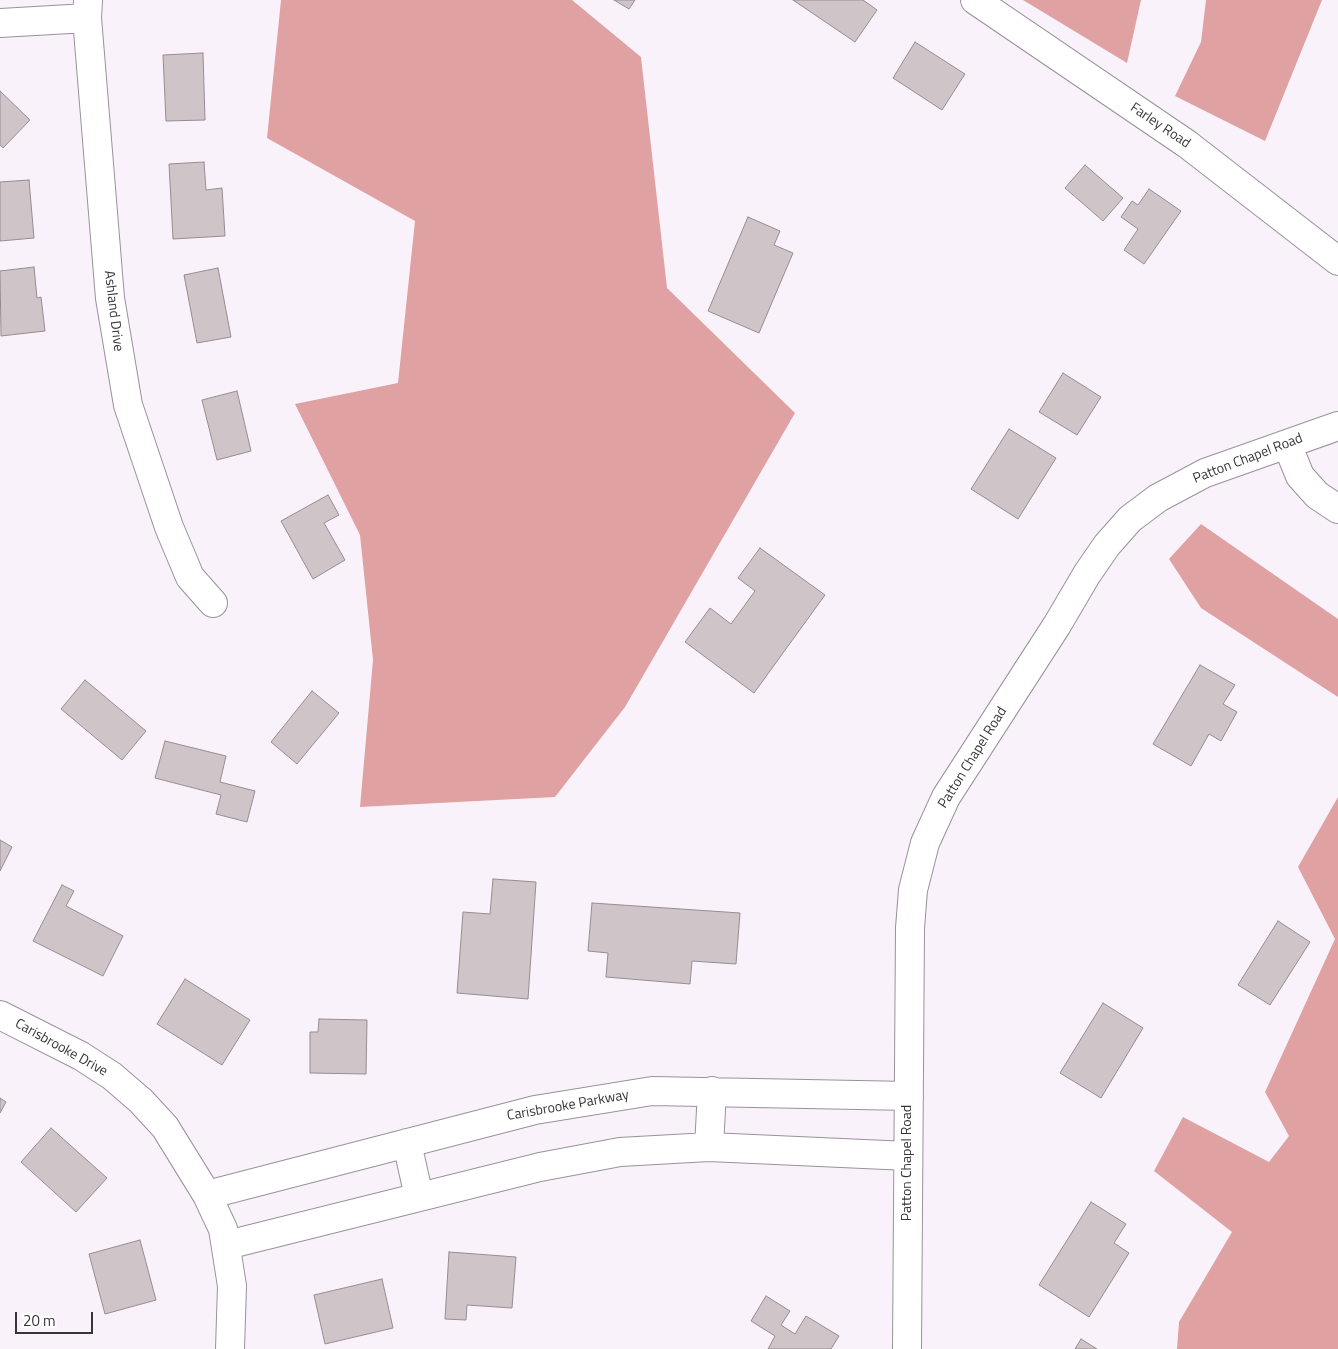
<!DOCTYPE html>
<style>
body{margin:0}
#map{position:relative;width:1338px;height:1349px;overflow:hidden;background:#f9f2fb;font-family:"Titillium Web",sans-serif}
canvas{display:block}
.scale{position:absolute;left:15px;top:1312px;width:78px;height:22px;box-sizing:border-box;border:2px solid #383538;border-top:0;padding-left:6px;font-size:15px;line-height:18px;white-space:nowrap;color:#383538;-webkit-text-stroke:4px #fff;paint-order:stroke}
</style>
<div id="map">
<canvas width="1338" height="1349"></canvas>
<div class="scale">20 m</div>
</div>
<script>
const ctx = document.querySelector('canvas').getContext('2d');
ctx.lineJoin = 'round';
function paint(path, color) { ctx.fillStyle = color; ctx.fill(path, 'evenodd'); }
const poly = rows => new Path2D(rows.map(r => 'M' + r).join(''));
function strokePath(path, color, width, dash) { ctx.strokeStyle = color; ctx.lineWidth = width; ctx.lineCap = dash ? 'butt' : 'round'; ctx.setLineDash(dash || []); ctx.stroke(path); }
function label(font, color, halo, rows, align = 'center') {
  ctx.font = font + ' "Titillium Web",sans-serif'; ctx.lineWidth = 4.5; ctx.setLineDash([]); ctx.textBaseline = 'middle'; ctx.strokeStyle = halo; ctx.fillStyle = color; for (const [text, x, y, turn = 0] of rows) {
    ctx.save(); ctx.translate(x, y); ctx.rotate((+turn || 0) * Math.PI / 180); ctx.textAlign = isNaN(turn) ? turn : align; if (halo) ctx.strokeText(text, 0, 0); ctx.fillText(text, 0, 0); ctx.restore();
  }
}
paint(poly([
 [281,0,572,0,641,57,667,288,795,413,625,707,555,797,360,807,373,660,360,535,295,404,398,383,415,221,267,138],
 [1023,0,1141,0,1127,63],
 [1206,0,1322,0,1265,141,1175,96,1201,42],
 [1201,524,1338,619,1338,697,1201,608,1169,559],
 [1338,797,1338,1349,1177,1349,1179,1322,1232,1232,1154,1171,1183,1117,1269,1162,1289,1136,1265,1092,1335,939,1298,867]
]), '#dfa1a2');
const building = poly([
 [614,0,635,0,629,9,614,0],
 [793,0,863,0,877,10,855,42,793,0],
 [915,42,965,74,942,110,893,78,915,42],
 [203,53,205,120,166,121,163,55,203,53],
 [0,91,30,120,3,148,0,145,0,91],
 [204,162,206,190,222,188,225,236,173,239,169,164,204,162],
 [1085,165,1123,198,1103,221,1065,188,1085,165],
 [29,180,34,238,0,241,0,182,29,180],
 [1149,189,1181,211,1144,264,1124,250,1138,229,1121,217,1132,201,1138,205,1149,189],
 [748,217,780,231,774,245,793,253,759,333,708,311,748,217],
 [34,267,37,298,41,297,45,331,1,336,0,271,34,267],
 [218,268,231,337,197,343,184,275,218,268],
 [1063,373,1101,397,1077,435,1039,412,1063,373],
 [237,391,251,451,217,460,202,400,237,391],
 [1009,429,1056,458,1018,519,971,489,1009,429],
 [328,495,339,515,324,523,345,560,313,579,281,521,328,495],
 [760,548,825,595,754,693,685,642,710,608,731,624,755,591,738,578,760,548],
 [1200,665,1235,685,1223,704,1237,712,1221,741,1209,734,1191,766,1153,744,1200,665],
 [85,680,146,731,122,760,61,709,85,680],
 [312,691,339,713,297,764,271,742,312,691],
 [165,741,226,756,220,782,255,791,247,822,216,814,221,795,155,778,165,741],
 [0,840,12,847,0,871,0,840],
 [493,879,536,882,528,999,457,993,463,912,490,914,493,879],
 [62,885,74,891,66,906,123,936,103,976,33,941,62,885],
 [592,903,740,913,736,964,692,961,690,984,606,977,608,953,588,951,592,903],
 [1278,921,1310,942,1270,1005,1238,985,1278,921],
 [185,979,250,1020,222,1065,157,1024,185,979],
 [1103,1003,1143,1028,1101,1098,1060,1073,1103,1003],
 [319,1019,367,1020,366,1074,310,1073,310,1032,318,1032,319,1019],
 [0,1098,6,1102,0,1113,0,1098],
 [51,1128,107,1178,76,1212,21,1162,51,1128],
 [1091,1202,1126,1224,1114,1243,1129,1253,1089,1317,1039,1285,1091,1202],
 [140,1240,156,1300,105,1314,89,1254,140,1240],
 [449,1252,516,1257,512,1308,467,1305,466,1320,445,1319,449,1252],
 [382,1279,393,1328,325,1344,314,1295,382,1279],
 [766,1296,790,1311,781,1325,795,1334,806,1316,839,1336,831,1349,768,1349,775,1336,751,1321,766,1296],
 [1081,1339,1097,1349,1075,1349,1081,1339]
]);
paint(building, '#cfc5c9');
strokePath(building, '#978c91', 1);
const minor = poly([
 [88,0,87,18,110,298,128,405,169,527,190,577,213,603],
 [975,0,1187,144,1338,261],
 [0,23,87,18],
 [1287,444,1300,476,1317,495,1338,509],
 [0,1015,81,1056,112,1076,141,1101,165,1127,207,1195,223,1229,232,1286,230,1349],
 [407,1143,419,1197],
 [709,1147,712,1091],
 [207,1195,535,1110,652,1091,909,1096],
 [227,1245,540,1167,620,1152,709,1147,908,1156],
 [907,1349,910,928,913,890,925,843,946,797,1057,625,1087,574,1107,545,1130,519,1158,498,1205,473,1338,426]
]);
strokePath(minor, '#99929a', 30);
strokePath(minor, '#fff', 28);
label('14px', '#383538', '#fff', [
 ["Farley Road",1160,126,34],
 ["Ashland Drive",113,311,83],
 ["Patton Chapel Road",1248,459,-21],
 ["Patton Chapel Road",973,758,-58],
 ["Carisbrooke Drive",61,1048,29],
 ["Carisbrooke Parkway",568,1106,-10],
 ["Patton Chapel Road",908,1163,-90]
]);
</script>
